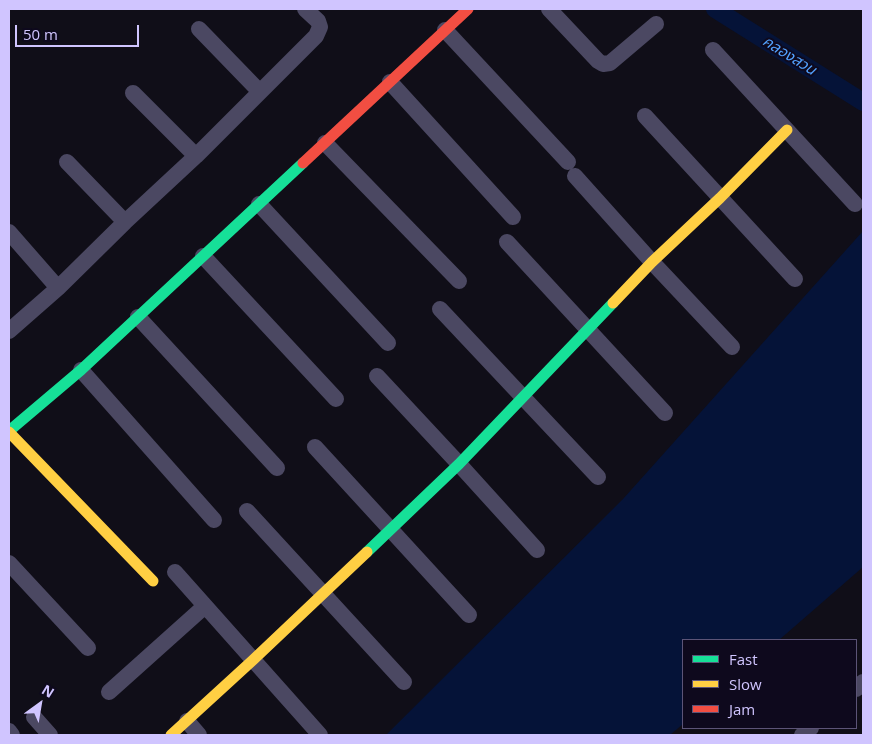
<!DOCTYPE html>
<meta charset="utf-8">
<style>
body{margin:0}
#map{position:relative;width:872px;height:744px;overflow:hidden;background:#100e18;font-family:"Open Sans",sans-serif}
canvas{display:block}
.frame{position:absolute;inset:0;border:10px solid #d0c5ff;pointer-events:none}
.legend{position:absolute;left:682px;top:639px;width:175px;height:90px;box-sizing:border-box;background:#0e091d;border:1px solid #5c5477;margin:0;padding:6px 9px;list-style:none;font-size:15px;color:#d0c5ff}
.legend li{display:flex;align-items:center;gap:10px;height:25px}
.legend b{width:25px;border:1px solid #5c5477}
.north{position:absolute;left:15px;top:679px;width:50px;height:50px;-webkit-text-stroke:4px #0e091d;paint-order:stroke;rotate:32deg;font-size:14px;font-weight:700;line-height:20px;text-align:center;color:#d0c5ff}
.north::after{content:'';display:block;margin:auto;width:18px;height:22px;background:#d0c5ff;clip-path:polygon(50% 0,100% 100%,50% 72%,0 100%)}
.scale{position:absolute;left:15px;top:25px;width:124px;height:22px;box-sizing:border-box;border:2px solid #d0c5ff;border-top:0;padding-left:6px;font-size:15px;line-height:18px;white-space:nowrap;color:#d0c5ff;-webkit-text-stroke:4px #0e091d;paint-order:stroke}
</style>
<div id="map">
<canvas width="872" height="744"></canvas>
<div class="frame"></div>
<ul class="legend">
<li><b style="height:6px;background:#16e098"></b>Fast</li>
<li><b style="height:6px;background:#ffcf43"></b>Slow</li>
<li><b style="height:6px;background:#f24e42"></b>Jam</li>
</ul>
<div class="north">N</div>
<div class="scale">50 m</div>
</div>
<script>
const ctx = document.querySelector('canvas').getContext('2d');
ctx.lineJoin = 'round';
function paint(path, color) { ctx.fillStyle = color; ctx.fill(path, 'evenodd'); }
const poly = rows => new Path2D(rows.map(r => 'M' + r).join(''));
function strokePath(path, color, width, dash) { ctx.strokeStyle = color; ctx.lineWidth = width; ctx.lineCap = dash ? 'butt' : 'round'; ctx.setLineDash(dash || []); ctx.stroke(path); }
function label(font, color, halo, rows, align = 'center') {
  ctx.font = font + ' "Open Sans","Noto Sans Thai",sans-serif'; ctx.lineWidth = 4; ctx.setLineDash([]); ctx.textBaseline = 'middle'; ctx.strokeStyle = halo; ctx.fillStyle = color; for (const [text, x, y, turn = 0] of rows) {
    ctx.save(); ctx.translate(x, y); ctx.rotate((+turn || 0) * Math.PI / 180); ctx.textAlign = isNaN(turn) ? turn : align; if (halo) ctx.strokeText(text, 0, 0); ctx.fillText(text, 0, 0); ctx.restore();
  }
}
paint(poly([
 [863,231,863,567,779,640,683,640,683,724,670,735,386,735,623,499]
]), '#051338');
strokePath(poly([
 [715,9,863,102]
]), '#051338', 18);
strokePath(poly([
 [549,9,598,61,603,64,610,63,656,24],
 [199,29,260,92],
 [445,30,568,162],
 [713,50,855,204],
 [390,82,513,217],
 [133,93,196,156],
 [645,116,795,279],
 [325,143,459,281],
 [67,162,125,222],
 [575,176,652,262,732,347],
 [259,204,388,343],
 [9,232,58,288],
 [507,242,665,413],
 [203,256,336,399],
 [440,309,598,477],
 [138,317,277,468],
 [9,331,58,288,125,222,196,156,316,36,320,27,318,21,305,9],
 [81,370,214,520],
 [377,376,459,464,537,550],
 [315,447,469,615],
 [247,511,404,682],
 [9,563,88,648],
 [175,572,320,735],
 [856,689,863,682],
 [109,692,205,606],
 [34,717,50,735],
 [187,721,199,735],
 [9,731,12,735],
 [802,735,811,728]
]), '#4b4862', 16);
strokePath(poly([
 [9,431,81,370,303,163],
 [367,552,459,464,613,303]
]), '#16e098', 11);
strokePath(poly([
 [613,303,652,262,720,198,787,130],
 [9,432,153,581],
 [171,735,253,660,367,552]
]), '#ffcf43', 11);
strokePath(poly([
 [303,163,468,9]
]), '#f24e42', 11);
label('italic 15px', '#53a2ff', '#0e091d', [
 ["คลองสวน",789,56,32]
]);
</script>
